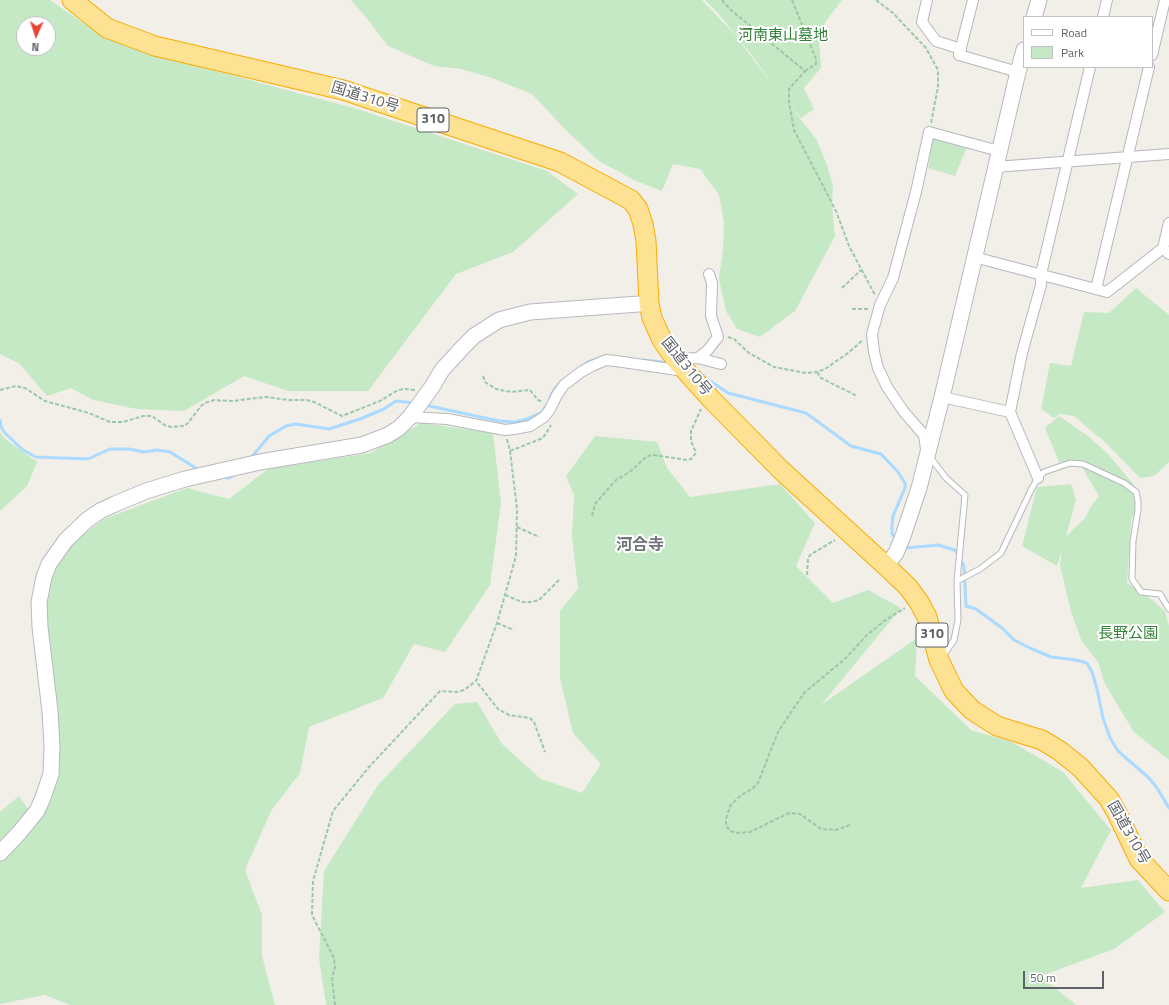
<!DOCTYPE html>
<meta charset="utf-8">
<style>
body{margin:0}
#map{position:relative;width:1169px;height:1005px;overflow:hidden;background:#f1efe8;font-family:"Titillium Web",sans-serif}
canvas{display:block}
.legend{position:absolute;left:1023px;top:16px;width:130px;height:52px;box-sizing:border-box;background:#fff;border:1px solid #bfc1c3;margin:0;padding:5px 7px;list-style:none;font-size:12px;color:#5f6368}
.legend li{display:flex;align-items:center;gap:8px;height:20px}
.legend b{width:20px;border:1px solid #bfc1c3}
.north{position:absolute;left:16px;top:16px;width:40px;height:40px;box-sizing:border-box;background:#fff;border:1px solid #bfc1c3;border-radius:50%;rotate:183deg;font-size:11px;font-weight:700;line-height:16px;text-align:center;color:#5f6368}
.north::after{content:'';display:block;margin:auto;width:14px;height:18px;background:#ea4335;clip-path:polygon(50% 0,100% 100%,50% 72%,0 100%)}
.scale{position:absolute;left:1023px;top:971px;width:81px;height:18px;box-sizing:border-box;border:2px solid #5f6368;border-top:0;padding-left:5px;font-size:12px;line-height:14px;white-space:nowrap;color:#5f6368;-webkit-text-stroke:3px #fff;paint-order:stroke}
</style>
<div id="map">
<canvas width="1169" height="1005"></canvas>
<ul class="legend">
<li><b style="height:5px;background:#fff"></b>Road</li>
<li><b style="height:11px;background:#c5e8c5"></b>Park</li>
</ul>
<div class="north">N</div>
<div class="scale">50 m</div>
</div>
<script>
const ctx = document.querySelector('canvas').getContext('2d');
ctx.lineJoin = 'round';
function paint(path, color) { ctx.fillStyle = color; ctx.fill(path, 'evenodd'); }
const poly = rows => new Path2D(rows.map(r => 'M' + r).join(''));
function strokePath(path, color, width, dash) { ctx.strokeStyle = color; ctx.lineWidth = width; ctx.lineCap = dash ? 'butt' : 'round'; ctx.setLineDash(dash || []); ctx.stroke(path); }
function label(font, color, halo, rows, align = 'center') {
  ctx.font = font + ' "Titillium Web","Noto Sans JP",sans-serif'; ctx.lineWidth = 4; ctx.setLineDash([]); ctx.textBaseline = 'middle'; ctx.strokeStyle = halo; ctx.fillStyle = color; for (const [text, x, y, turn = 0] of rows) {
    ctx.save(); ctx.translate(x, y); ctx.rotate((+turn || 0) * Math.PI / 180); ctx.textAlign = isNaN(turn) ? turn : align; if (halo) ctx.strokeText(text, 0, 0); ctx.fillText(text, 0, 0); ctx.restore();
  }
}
paint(poly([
 [0,0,50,0,105,38,163,57,354,108,547,171,578,194,513,252,456,274,368,391,288,391,244,376,184,411,137,409,93,400,71,388,47,396,20,364,0,354],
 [24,24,48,24,48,48,24,48],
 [351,0,702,0,734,34,776,89,754,58,717,12,705,0,842,0,826,21,819,39,821,68,804,88,814,109,801,118,788,103,816,139,827,165,833,187,832,205,835,236,795,311,760,337,737,329,726,311,719,279,723,249,724,223,719,195,700,169,673,164,662,191,634,180,599,161,566,130,532,94,492,78,461,69,434,66,388,46,365,16],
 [933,137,967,147,955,176,928,168,930,157,929,155],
 [1136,288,1169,315,1169,462,1154,476,1140,478,1106,443,1074,416,1060,414,1054,418,1041,409,1050,363,1071,366,1084,312,1109,313],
 [1059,416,1088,436,1108,454,1134,485,1139,504,1131,520,1127,583,1146,595,1165,611,1169,626,1169,760,1134,732,1105,684,1098,662,1082,642,1071,612,1060,565,1062,550,1057,566,1022,546,1037,487,1071,484,1076,500,1066,536,1085,518,1090,508,1099,496,1079,462,1059,462,1045,428],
 [421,423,493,433,501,503,490,585,445,652,414,644,383,698,309,727,300,773,271,811,245,870,262,915,262,956,275,1005,70,1005,45,995,0,1004,0,812,19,796,37,821,54,785,45,623,48,582,63,550,104,519,187,488,229,499,268,469,371,453],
 [0,432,4,438,37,462,27,486,0,511],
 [595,436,657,442,667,468,690,497,780,484,815,523,796,566,833,603,868,590,901,608,821,705,917,638,915,676,971,730,1012,742,1063,772,1111,830,1081,888,1138,880,1165,912,1114,949,1041,976,1076,1005,326,1005,319,958,324,871,378,785,455,704,477,702,502,744,541,779,582,793,601,764,573,733,560,678,560,611,578,589,572,536,574,495,566,476]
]), '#c5e8c5');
strokePath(poly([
 [644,360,670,363],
 [581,367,588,362,603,357],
 [698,371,707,379,728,393,806,413,851,446,881,454,898,472,905,483,905,488,893,516,892,525,892,534,897,540],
 [550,397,554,390,559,384],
 [425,405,499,421,515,422,527,419,541,413,546,406],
 [0,420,1,427,5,433,23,450,36,457,88,459,110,449,129,449,144,452,157,450,170,452,199,470],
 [251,458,269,436,286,426,296,424,329,429,360,419,384,409,396,401,415,403],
 [223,477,229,478,236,474],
 [904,546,907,548,938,545,955,550,964,566,966,606,976,609,1002,628,1014,640,1030,648,1051,657,1076,660,1087,663,1092,672,1097,689,1103,718,1110,738,1118,751,1149,778,1157,788,1169,808]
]), '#aadaff', 3);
const lane = poly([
 [930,457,946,478,965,495,957,581],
 [943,656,954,640,958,620,957,581,980,569,1001,553,1032,488,1038,478,1044,472,1070,463,1083,464,1124,483,1136,492,1138,501,1138,510,1133,541,1132,579,1141,592,1160,594,1169,609]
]);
const street = poly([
 [927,0,922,22,936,41,961,49],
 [973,0,959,55,1018,72],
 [1103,17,1107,0],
 [1152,55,1165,0],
 [995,167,1169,154],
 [1163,248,1169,223],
 [974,257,1107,292,1163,248,1169,254],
 [1096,289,1149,67],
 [698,358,707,351,718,337,711,316,712,283,709,274],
 [676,359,698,358,721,364],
 [942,397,1010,412],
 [410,417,447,419,505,430,514,429,530,426,544,417,549,411,557,395,564,385,581,372,592,366,606,360,616,361,684,371],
 [926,449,924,435,904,412,887,387,878,368,874,352,872,334,880,305,893,278,916,192,929,132,999,151],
 [1038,478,1010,412,1022,353,1041,285,1041,274,1090,67]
]);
const secondary = poly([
 [1034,17,1039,0],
 [886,566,896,553,903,536,919,488,942,397,1018,72,1024,50],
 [0,853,19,833,37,811,42,800,51,774,52,746,50,711,40,627,39,602,44,577,49,564,66,540,87,520,100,511,115,504,146,491,185,479,260,462,362,445,388,435,399,428,410,417,432,387,442,370,463,347,474,336,499,320,530,312,639,304,649,303]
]);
const highway = poly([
 [72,0,107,28,155,46,343,90,560,162,631,200,638,209,643,224,646,241,649,303,652,318,662,340,676,360,712,400,781,470,886,566,908,587,919,602,927,617,939,660,954,691,972,710,997,726,1042,740,1060,751,1081,768,1109,799,1117,813,1139,859,1169,891]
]);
strokePath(lane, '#b5b8bc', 7);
strokePath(street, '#b5b8bc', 12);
strokePath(secondary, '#b6babf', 17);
strokePath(highway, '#f9ab00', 21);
strokePath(poly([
 [722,0,731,10,805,71,789,89,789,102,794,130,836,211,849,246,875,295],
 [792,0,816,59,816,64,805,71],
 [876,0,893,13,926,48,938,70,938,87,931,123],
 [842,288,861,270],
 [852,309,868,309],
 [728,337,734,339,749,353,774,367,806,373,817,372,825,369,848,353,863,340],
 [817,372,821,378,857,396],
 [483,376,485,382,496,389,511,392,530,390,538,400,543,402],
 [0,390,16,386,25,388,45,401,89,413,110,422,123,422,143,416,152,416,166,426,172,427,184,426,188,423,201,406,205,403,214,400,232,401,266,397,289,400,307,400,314,402,342,416,380,401,398,390,405,389,415,390],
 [507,439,510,451,517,509,516,556,497,623,476,681,498,709,509,715,530,718,534,722,545,752],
 [510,451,543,438,551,425],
 [592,516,595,504,616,480,631,471,647,456,654,455,687,460,691,459,696,453,691,441,691,431,701,409],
 [517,527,539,537],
 [807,575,808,559,810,555,835,540],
 [505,595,522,602,532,602,539,600,559,580],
 [497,623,514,630],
 [850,825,836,830,821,829,800,814,789,813,750,832,737,833,730,831,726,825,726,819,730,806,740,796,752,789,758,783,778,732,804,693,846,658,866,636,884,621,905,608],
 [335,1005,332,978,335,967,334,958,312,915,313,881,333,811,369,767,440,691,457,692,464,690,476,681]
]), '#9cc7a9', 2, [4, 2]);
strokePath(lane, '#fff', 5);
strokePath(street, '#fff', 10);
strokePath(secondary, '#fff', 15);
strokePath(highway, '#fde293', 19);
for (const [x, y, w] of [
 [433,120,32],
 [932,635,32]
]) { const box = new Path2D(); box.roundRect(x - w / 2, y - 12, w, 24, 3); ctx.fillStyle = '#fff'; ctx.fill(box); strokePath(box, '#5f6368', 1); }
label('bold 14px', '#5f6368', null, [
 ["310",433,120],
 ["310",932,635]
]);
label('15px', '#348238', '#fff', [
 ["河南東山墓地",783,36],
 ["長野公園",1128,634]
]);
label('15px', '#5f6368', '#fff', [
 ["国道310号",365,98,17],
 ["国道310号",686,367,51],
 ["国道310号",1128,833,60]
]);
label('bold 16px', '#70757a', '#fff', [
 ["河合寺",640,546]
]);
</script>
